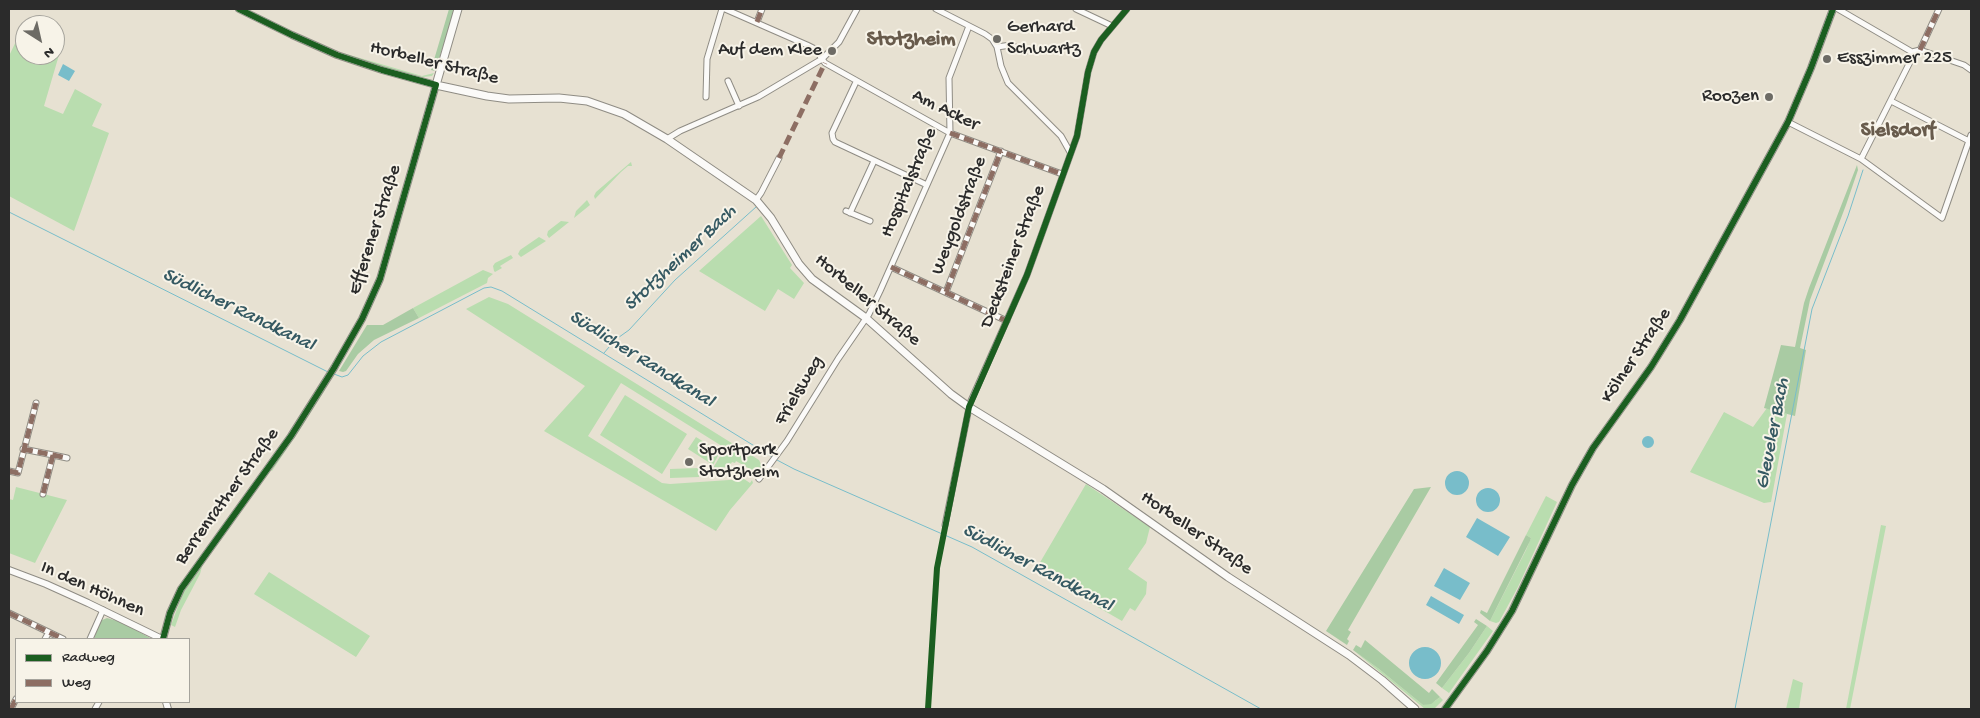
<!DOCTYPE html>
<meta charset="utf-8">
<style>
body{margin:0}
#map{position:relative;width:1980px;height:718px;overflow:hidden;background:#e7e1d2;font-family:"Gochi Hand",sans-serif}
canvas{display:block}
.frame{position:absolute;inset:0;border:10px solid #2b2b2b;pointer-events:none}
.legend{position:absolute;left:15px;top:638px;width:175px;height:65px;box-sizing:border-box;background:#f7f3e8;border:1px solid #a5a39c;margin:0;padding:6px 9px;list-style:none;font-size:15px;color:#2b2b2b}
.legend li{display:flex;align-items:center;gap:10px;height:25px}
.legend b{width:25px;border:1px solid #a5a39c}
.north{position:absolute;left:15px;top:15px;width:50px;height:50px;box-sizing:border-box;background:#f7f3e8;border:1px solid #a5a39c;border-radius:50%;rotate:145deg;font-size:14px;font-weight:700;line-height:20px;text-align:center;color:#2b2b2b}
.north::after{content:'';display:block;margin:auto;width:18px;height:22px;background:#6d6b65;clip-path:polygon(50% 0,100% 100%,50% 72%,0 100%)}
</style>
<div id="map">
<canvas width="1980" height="718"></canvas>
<div class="frame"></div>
<ul class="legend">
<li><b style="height:6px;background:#1b5e20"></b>Radweg</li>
<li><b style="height:6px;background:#8d6e63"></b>Weg</li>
</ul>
<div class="north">N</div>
</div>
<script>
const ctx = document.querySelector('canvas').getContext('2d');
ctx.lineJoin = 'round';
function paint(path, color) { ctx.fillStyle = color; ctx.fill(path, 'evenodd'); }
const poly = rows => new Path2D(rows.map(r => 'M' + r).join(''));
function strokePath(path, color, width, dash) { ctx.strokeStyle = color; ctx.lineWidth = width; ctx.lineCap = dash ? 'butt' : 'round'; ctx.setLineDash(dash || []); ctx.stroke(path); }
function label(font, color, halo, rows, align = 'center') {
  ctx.font = font + ' "Gochi Hand",sans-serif'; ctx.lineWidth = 4; ctx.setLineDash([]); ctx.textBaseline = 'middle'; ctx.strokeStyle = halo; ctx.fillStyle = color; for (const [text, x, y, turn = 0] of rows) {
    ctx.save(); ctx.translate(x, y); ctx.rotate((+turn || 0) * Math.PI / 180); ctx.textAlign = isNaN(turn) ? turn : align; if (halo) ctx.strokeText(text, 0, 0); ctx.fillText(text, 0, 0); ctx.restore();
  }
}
paint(poly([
 [19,35,25,38,25,55,55,55,55,53,59,55,44,106,63,114,75,89,102,104,92,126,109,133,74,231,9,196,9,56],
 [343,53,422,76,434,73,432,76,423,77,383,67,344,55],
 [631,162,632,166,628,166,621,172,595,199,594,196,596,192],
 [587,200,590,205,574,218,576,211],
 [761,216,792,265,790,268,804,283,794,299,778,289,765,311,699,271],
 [561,221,569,222,549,238,547,235,548,231],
 [539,237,546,241,521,257,518,254,520,250],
 [511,255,513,258,500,266,502,268,495,272,494,271,493,266,495,263],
 [483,270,493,274,488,278,487,283,419,318,413,308],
 [489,297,508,304,759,460,764,470,758,477,754,475,755,472,736,461,735,463,732,462,729,467,713,468,725,448,621,383,588,436,662,483,670,484,744,479,750,483,752,480,753,483,730,510,716,531,544,431,585,386,466,309],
 [323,390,325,390,299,431,272,471,271,471],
 [625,395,687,434,662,474,600,435],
 [1767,408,1787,414,1771,502,1764,503,1690,472,1724,412,1753,427],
 [696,437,720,452,713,465,688,449],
 [699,468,699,477,670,478,670,469],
 [1086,484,1150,527,1146,543,1128,569,1147,582,1146,594,1135,611,1130,608,1122,621,1035,571],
 [16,487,67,500,35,563,9,553,9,499,13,500],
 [1546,496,1557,502,1518,587,1499,622,1496,623,1490,621,1526,550,1531,538,1526,535],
 [1881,525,1886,526,1850,709,1846,709],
 [203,563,200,574,181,610,175,627,171,625,183,593],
 [269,572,370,636,356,657,254,594],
 [1487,626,1493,631,1449,693,1442,688,1469,653],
 [1353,650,1379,669,1423,705,1435,701,1440,697,1443,700,1434,709,1425,709],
 [1793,679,1803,683,1799,709,1786,709]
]), '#b9ddaf');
paint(poly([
 [449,9,455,9,435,71,431,70],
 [1857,165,1858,170,1846,205,1810,300,1800,348,1806,350,1795,416,1764,408,1781,345,1795,347,1804,303,1809,288],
 [413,308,419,318,374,340,358,354,346,371,343,372,339,371,367,325,383,325],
 [1431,487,1348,630,1351,632,1347,639,1349,641,1347,645,1326,631,1414,489],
 [1526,535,1531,538,1530,541,1490,621,1480,613,1481,610,1487,613],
 [107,618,121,622,152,639,94,639,100,621],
 [1476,619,1487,626,1469,653,1442,688,1436,683,1478,625,1474,622],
 [1365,640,1429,693,1432,689,1440,697,1431,704,1423,705,1379,669,1353,650,1356,645,1361,648]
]), '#a9cba3');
paint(poly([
 [63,64,75,71,69,81,58,75],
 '1642 442a6 6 0 1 1 12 0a6 6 0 1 1-12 0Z',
 '1445 483a12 12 0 1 1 24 0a12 12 0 1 1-24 0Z',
 '1476 500a12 12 0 1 1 24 0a12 12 0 1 1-24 0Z',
 [1477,518,1510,537,1498,556,1466,537],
 [1444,568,1470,583,1460,600,1434,586],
 [1431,596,1464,615,1459,624,1426,605],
 '1409 663a16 16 0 1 1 32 0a16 16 0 1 1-32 0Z'
]), '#78bdca');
strokePath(poly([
 [9,212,328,372],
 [604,353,615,340,629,330,675,280,756,207],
 [334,374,342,377,348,375,363,356,381,342,484,288,491,287,502,291,774,458],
 [777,460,794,469,972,547,1261,709],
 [1735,709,1812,309,1848,216,1863,170]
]), '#78bdca', 1);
const minor = poly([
 [725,9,807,45,815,49,825,63,950,133,1062,174],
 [936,9,985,34,992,39,997,47,1001,66,1008,83,1061,136,1070,152],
 [1076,9,1112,26],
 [1838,9,1912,52],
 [757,22,762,9],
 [997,47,1011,45,1025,52],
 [1920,50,1939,9],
 [1912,52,1920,50,1964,65,1971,70],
 [728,81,739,106],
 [856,82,832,133,833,139,835,142,927,185],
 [706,97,707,59,722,9],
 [1891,101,1969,141],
 [1788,122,1861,159,1942,218,1971,135],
 [667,139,680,131,758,97,822,59,839,42,857,9],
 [1861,159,1911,60,1912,52],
 [756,200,761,193,779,158],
 [846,211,870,221],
 [850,213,874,161],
 [891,267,1007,321],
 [946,292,1001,151],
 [23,449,53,455,43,494],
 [53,455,67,458],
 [9,471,18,473,36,403],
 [759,479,787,441,838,359,869,314,880,291,950,133,949,78,969,26],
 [945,525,970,403,1027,275,1077,136,1088,72,1094,52,1101,40,1127,9],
 [9,613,63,639],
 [45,639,49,632],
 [90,639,103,610],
 [11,709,16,699],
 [95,709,99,702]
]);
const tertiary = poly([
 [9,570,46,584,88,603,162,639],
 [163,639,170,613,181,589,291,436,334,368,362,319,380,279,436,85,382,70,337,55,292,35,239,9],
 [166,702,168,709],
 [1445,709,1487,651,1512,611,1572,485,1593,448,1651,367,1680,320,1788,122,1811,68,1833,9]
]);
const secondary = poly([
 [458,9,436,85,487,96,509,99,559,98,587,101,624,114,667,139,756,200,771,218,799,264,812,279,866,318,951,394,969,407,1103,489,1228,577,1349,655,1382,680,1415,709]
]);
strokePath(minor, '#8f8c84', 7);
strokePath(tertiary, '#8f8c84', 8);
strokePath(secondary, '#8f8c84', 9);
strokePath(minor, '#fbfaf8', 5);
strokePath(tertiary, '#fbfaf8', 6);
strokePath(secondary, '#fbfaf8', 7);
strokePath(poly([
 [757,22,762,9],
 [1920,50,1939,9],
 [950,133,1062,174],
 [779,158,825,63],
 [891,267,1007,321],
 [946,292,1001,151],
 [23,449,53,455,43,494],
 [53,455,67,458],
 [9,471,18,473,36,403],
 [9,613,63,639],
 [11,709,16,699]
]), '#8d6e63', 5, [10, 5]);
strokePath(poly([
 [163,639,170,613,181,589,291,436,334,368,362,319,380,279,436,85,382,70,337,55,292,35,239,9],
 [928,709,937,568,969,407,1027,275,1077,136,1088,72,1094,52,1101,40,1127,9],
 [1445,709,1487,651,1512,611,1572,485,1593,448,1651,367,1680,320,1788,122,1811,68,1833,9]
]), '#1b5e20', 6);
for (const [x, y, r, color] of [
 [997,39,5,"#6d6b65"],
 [832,51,5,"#6d6b65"],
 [1827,59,5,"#6d6b65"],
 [1769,97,5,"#6d6b65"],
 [689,462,5,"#6d6b65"]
]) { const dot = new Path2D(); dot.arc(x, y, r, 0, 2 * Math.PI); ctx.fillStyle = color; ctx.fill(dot); strokePath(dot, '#f7f3e8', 2); }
label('19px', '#2b2b2b', '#f7f3e8', [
 ["Gerhard",1007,28],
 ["Schwartz",1007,50],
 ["Auf dem Klee",822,51,"right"],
 ["Esszimmer 225",1837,59],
 ["Roozen",1759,97,"right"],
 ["Sportpark",699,451],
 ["Stotzheim",699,473]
], 'left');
label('19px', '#2b2b2b', '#f7f3e8', [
 ["Horbeller Straße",434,64,14],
 ["Am Acker",945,111,26],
 ["Hospitalstraße",910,183,-67],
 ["Weygoldstraße",960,216,-69],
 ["Efferener Straße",376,230,-72],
 ["Decksteiner Straße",1014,257,-69],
 ["Horbeller Straße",867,301,40],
 ["Kölner Straße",1637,356,-56],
 ["Frielsweg",800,391,-59],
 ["Berrenrather Straße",228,497,-54],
 ["Horbeller Straße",1196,534,35],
 ["In den Höhnen",92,590,24]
]);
label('italic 20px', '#355962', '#f7f3e8', [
 ["Stotzheimer Bach",681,259,-43],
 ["Südlicher Randkanal",238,311,26],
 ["Südlicher Randkanal",641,360,32],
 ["Gleueler Bach",1774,434,-79],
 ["Südlicher Randkanal",1037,569,28]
]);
label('bold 21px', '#685b4c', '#f7f3e8', [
 ["Stotzheim",911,41],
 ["Sielsdorf",1898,132]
]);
</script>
